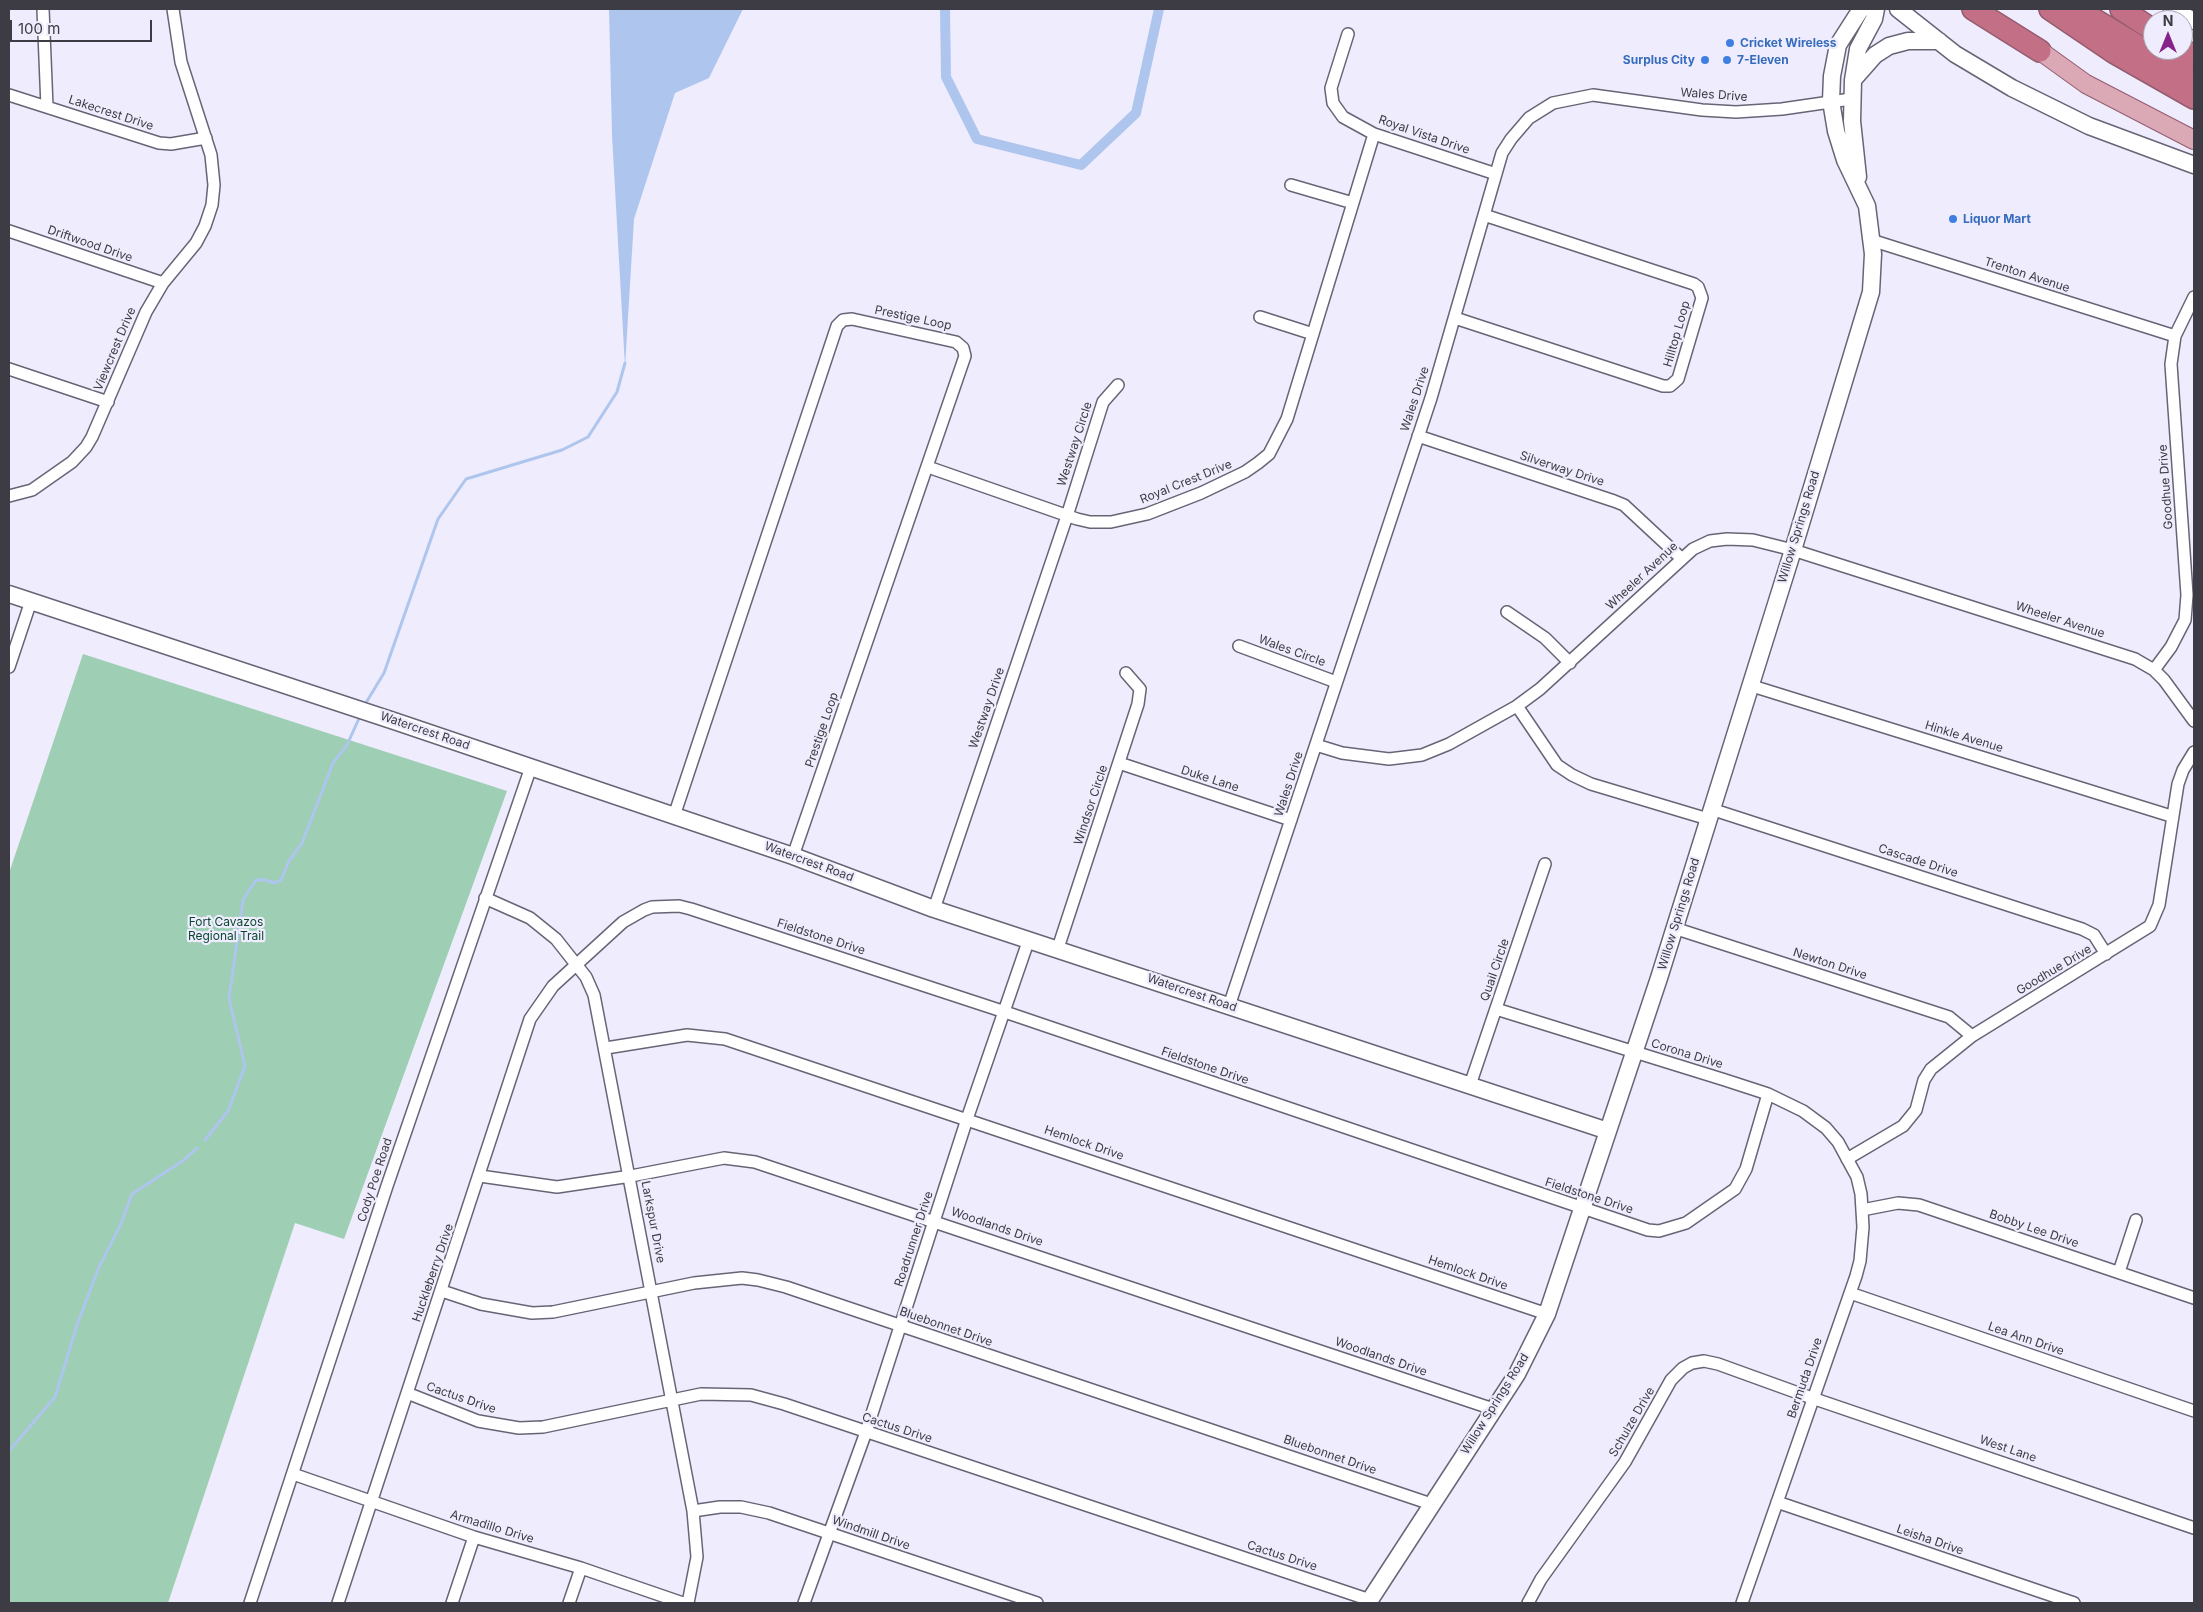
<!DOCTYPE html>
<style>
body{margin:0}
#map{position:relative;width:2203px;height:1612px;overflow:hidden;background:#efecfd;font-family:Inter,sans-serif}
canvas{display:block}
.frame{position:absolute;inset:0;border:10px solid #3d3b43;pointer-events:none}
.north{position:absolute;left:2143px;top:10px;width:50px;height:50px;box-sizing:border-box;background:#efecfd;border:1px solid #a8a5b3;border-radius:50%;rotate:0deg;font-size:14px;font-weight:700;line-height:20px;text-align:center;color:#3d3b43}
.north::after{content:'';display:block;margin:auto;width:18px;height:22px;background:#862189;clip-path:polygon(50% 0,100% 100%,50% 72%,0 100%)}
.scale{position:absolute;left:10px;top:20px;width:142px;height:22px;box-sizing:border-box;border:2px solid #3d3b43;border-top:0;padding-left:6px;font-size:15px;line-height:18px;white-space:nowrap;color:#3d3b43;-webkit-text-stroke:4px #efecfd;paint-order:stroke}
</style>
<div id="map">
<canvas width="2203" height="1612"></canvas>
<div class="frame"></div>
<div class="north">N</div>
<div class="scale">100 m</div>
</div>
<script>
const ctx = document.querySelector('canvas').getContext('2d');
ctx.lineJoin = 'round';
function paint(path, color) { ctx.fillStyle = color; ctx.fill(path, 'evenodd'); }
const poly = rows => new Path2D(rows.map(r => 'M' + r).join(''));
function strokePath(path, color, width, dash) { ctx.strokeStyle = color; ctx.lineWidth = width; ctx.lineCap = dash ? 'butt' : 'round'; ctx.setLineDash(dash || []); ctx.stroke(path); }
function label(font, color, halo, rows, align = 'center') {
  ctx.font = font + ' Inter,sans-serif'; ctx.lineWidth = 4.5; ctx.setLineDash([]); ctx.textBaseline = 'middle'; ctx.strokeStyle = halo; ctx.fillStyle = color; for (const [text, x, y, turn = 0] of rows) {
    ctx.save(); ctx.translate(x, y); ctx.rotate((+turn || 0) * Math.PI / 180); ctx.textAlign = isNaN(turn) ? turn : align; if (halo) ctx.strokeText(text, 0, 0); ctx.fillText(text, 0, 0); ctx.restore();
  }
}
paint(poly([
 [83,654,507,791,344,1239,295,1223,168,1603,9,1603,9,873]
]), '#9eceb4');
paint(poly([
 [609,9,743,9,709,78,675,93,634,219,625,367,612,135]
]), '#aec6ee');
strokePath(poly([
 [364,706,384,673,438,519,466,479,562,450,588,437,617,392,625,363],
 [205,1140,228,1111,245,1066,229,998,243,900,256,880,266,880,274,883,281,880,289,861,302,843,333,763,347,745,361,714],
 [9,1451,55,1397,78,1322,99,1267,120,1226,132,1194,184,1160,197,1148]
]), '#aec6ee', 3);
strokePath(poly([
 [945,9,946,77,977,139,1081,165,1136,113,1159,9]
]), '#aec6ee', 10);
const street = poly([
 [43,9,47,107],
 [1348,34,1331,88,1333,103,1343,117,1374,134,1496,174],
 [9,95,159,143,171,144,206,138],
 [1291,185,1353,203],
 [9,231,163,283],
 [1871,240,2175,336],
 [1260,317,1313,334],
 [1455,318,1663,386,1670,386,1678,379,1702,298,1698,287,1694,284,1484,215],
 [9,369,108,402],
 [1418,436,1614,501,1624,505,1681,558],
 [928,467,1077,519,1090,522,1111,522,1147,514,1201,493,1245,472,1258,463,1269,454,1287,419,1374,134],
 [9,496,32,490,72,462,86,447,92,437,146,312,163,283,196,243,205,226,212,205,214,185,211,155,181,62,173,9],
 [1507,612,1545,638,1570,663],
 [1239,646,1336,682],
 [9,667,31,601],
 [2154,670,2171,647,2185,620,2187,595,2171,364,2175,336,2194,297],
 [1749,685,2171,816],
 [1517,706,1557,765,1572,775,1591,784,1708,819],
 [1316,745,1342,753,1389,759,1422,755,1449,744,1517,706,1540,689,1693,549,1710,541,1727,539,1753,540,1793,550,2135,659,2154,670,2164,680,2194,721],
 [1119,763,1291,820],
 [1711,809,2082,929,2094,935,2106,954],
 [674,816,837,326,843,320,852,319,956,342,963,348,965,356,793,856],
 [485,898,530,918,556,939,586,977,594,995,693,1511,697,1557,688,1603],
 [934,909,1067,516,1103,402,1118,385],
 [1674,928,1949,1017,1972,1036],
 [1058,948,1138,704,1140,689,1126,673],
 [1229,1006,1431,398,1502,153,1511,139,1529,118,1553,103,1593,95,1702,110,1736,112,1782,109,1851,99],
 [1496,1009,1725,1080,1768,1094,1803,1111,1826,1128,1838,1142,1857,1177,1861,1194,1863,1227,1860,1261,1856,1276,1742,1603],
 [606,1048,687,1035,725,1039,1547,1314],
 [1470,1085,1545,864],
 [1847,1159,1903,1126,1916,1110,1924,1080,1931,1069,1972,1036,2150,926,2159,905,2178,784,2183,770,2194,752],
 [480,1176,557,1187,631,1176,724,1158,755,1162,1493,1409],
 [1862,1210,1898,1203,1919,1205,2194,1298],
 [2119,1272,2136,1220],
 [442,1291,481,1304,532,1313,553,1312,694,1283,742,1278,758,1280,786,1287,1431,1504],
 [1850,1293,2194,1411],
 [407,1393,478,1421,519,1428,543,1427,701,1394,751,1395,784,1404,1370,1600],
 [293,1474,474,1537,581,1568,683,1603],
 [1777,1502,2074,1603],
 [693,1511,720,1507,741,1507,769,1513,1037,1603],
 [250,1603,387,1186,531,767],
 [338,1603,530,1019,553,986,623,922,644,910,652,907,679,906,691,909,1005,1012,1648,1230,1659,1231,1686,1223,1735,1189,1746,1169,1768,1094],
 [452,1603,474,1537],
 [569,1603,581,1568],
 [804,1603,866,1432,967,1119,1029,939],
 [1528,1603,1541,1579,1625,1462,1671,1380,1683,1368,1692,1363,1704,1361,1718,1364,1812,1398,2194,1528]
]);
const secondary = poly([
 [1898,9,1955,54,2012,88,2089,126,2194,165],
 [2172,9,2194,21],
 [1853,80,1875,55,1889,46,1908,41,1939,41],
 [1858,177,1852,121,1853,80,1858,49,1874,19,1876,9],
 [9,594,397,722,793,856,934,909,1608,1131],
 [1368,1603,1517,1374,1547,1314,1659,978,1793,550,1871,292,1873,254,1867,206,1845,160,1836,131,1831,101,1832,76,1838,45,1861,9]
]);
const primary = poly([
 [2029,43,2086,84,2194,140]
]);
const highway = poly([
 [1973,9,2040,51],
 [2050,9,2115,53,2194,98],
 [2077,9,2194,80],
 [2121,9,2153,30],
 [2183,50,2194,56]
]);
strokePath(street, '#686476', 14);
strokePath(secondary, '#686476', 19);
strokePath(primary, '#945d6f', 20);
strokePath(highway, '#945d6f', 24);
strokePath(street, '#fff', 11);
strokePath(secondary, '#fff', 16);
strokePath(primary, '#dba9b6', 18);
strokePath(highway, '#c37086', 21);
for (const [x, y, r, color] of [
 [1730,43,5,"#3f7fe0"],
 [1705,60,5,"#3f7fe0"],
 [1727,60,5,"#3f7fe0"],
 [1953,219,5,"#3f7fe0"]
]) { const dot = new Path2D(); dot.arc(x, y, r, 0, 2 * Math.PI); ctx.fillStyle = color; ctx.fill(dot); strokePath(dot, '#efecfd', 2); }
label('bold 12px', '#366cbe', '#efecfd', [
 ["Cricket Wireless",1740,43],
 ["Surplus City",1695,60,"right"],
 ["7-Eleven",1737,60],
 ["Liquor Mart",1963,219]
], 'left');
label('12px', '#3d3b43', '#efecfd', [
 ["Wales Drive",1714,95,4],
 ["Lakecrest Drive",111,113,18],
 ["Royal Vista Drive",1424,135,19],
 ["Driftwood Drive",90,244,19],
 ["Trenton Avenue",2027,275,18],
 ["Prestige Loop",913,318,12],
 ["Hilltop Loop",1677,334,-74],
 ["Viewcrest Drive",115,349,-67],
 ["Wales Drive",1415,399,-72],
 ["Westway Circle",1075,444,-72],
 ["Silverway Drive",1562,469,18],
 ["Royal Crest Drive",1186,482,-22],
 ["Goodhue Drive",2166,487,-94],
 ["Willow Springs Road",1799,527,-73],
 ["Wheeler Avenue",1642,576,-43],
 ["Wheeler Avenue",2060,620,18],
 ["Wales Circle",1292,651,20],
 ["Westway Drive",987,708,-71],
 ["Prestige Loop",822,730,-71],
 ["Watercrest Road",425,731,19],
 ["Hinkle Avenue",1964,737,17],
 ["Duke Lane",1210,779,18],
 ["Wales Drive",1289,784,-72],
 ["Windsor Circle",1091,805,-72],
 ["Cascade Drive",1918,861,18],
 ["Watercrest Road",809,862,20],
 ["Willow Springs Road",1679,914,-73],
 ["Fieldstone Drive",821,937,18],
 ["Newton Drive",1830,964,18],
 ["Quail Circle",1495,970,-71],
 ["Goodhue Drive",2054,970,-31],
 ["Watercrest Road",1192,993,19],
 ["Corona Drive",1687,1054,17],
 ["Fieldstone Drive",1205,1066,19],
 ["Hemlock Drive",1084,1143,19],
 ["Cody Poe Road",375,1180,-72],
 ["Fieldstone Drive",1589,1196,18],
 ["Larkspur Drive",653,1222,79],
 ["Woodlands Drive",997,1227,19],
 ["Bobby Lee Drive",2034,1229,19],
 ["Roadrunner Drive",914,1239,-72],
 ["Huckleberry Drive",433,1273,-71],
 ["Hemlock Drive",1468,1273,19],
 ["Bluebonnet Drive",946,1327,19],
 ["Lea Ann Drive",2026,1339,19],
 ["Woodlands Drive",1381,1357,19],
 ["Bermuda Drive",1805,1378,-71],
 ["Cactus Drive",461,1398,19],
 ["Willow Springs Road",1495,1404,-58],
 ["Schulze Drive",1632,1422,-60],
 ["Cactus Drive",897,1428,18],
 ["West Lane",2008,1449,19],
 ["Bluebonnet Drive",1330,1455,19],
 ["Armadillo Drive",492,1527,17],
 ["Windmill Drive",871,1533,19],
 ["Leisha Drive",1930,1540,19],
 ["Cactus Drive",1282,1556,18]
]);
label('12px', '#09482f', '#efecfd', [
 ["Fort Cavazos",226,922],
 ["Regional Trail",226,936]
]);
</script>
